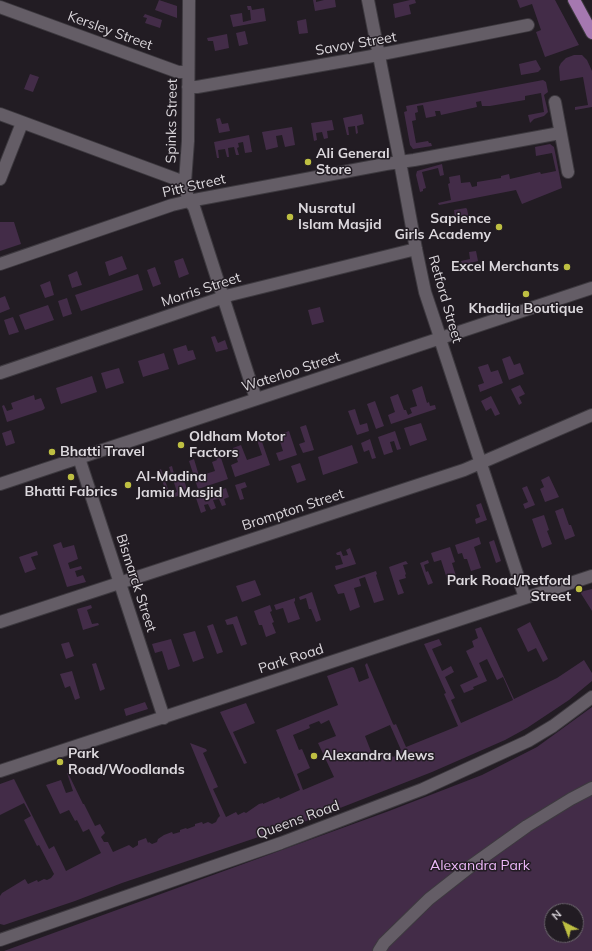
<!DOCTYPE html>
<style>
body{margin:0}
#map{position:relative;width:592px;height:951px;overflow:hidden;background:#221c23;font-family:Mulish,sans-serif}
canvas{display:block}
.north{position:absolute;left:544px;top:903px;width:40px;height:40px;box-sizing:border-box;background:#221c23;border:1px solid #6c676d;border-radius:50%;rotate:318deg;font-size:11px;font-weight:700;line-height:16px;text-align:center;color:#dcd8dd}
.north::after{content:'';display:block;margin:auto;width:14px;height:18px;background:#bebf42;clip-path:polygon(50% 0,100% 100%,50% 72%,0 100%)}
</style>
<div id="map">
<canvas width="592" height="951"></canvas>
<div class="north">N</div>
</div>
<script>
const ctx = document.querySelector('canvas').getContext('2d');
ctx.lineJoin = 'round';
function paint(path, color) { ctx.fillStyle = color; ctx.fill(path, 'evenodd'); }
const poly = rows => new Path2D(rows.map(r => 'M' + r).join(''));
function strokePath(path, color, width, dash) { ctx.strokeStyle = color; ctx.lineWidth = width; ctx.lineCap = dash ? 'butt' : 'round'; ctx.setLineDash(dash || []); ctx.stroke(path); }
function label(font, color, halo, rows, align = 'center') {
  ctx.font = font + ' Mulish,sans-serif'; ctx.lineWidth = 3; ctx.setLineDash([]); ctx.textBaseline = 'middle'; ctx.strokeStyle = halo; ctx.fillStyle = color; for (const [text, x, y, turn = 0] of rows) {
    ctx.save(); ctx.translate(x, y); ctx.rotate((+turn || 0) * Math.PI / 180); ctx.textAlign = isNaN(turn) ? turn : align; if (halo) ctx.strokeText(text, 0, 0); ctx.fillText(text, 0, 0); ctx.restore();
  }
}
paint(poly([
 [159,0,177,6,177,18,155,10],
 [313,0,316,0,316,2,324,0,335,0,336,7,315,11],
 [410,0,415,0,416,3,409,5,411,14,395,18,393,4],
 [517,0,555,0,579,45,545,57,536,32,541,30,532,4,520,8],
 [247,6,251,6,252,10,264,8,266,21,233,27,230,15,242,13,243,22,251,20,250,10,248,10],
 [145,14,162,20,160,28,145,23,147,18,143,17],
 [306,19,308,33,299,34,297,21],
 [245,31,248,44,239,46,236,33],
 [227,34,229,48,215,51,213,41,208,41,207,38],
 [574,55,582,55,587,60,592,71,592,107,575,110,575,107,588,105,583,77,560,81,559,67,561,63,566,58],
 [536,60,541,69,538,72,521,75,519,64],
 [30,74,39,77,33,92,24,89],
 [543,80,546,82,548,92,544,95,548,112,544,116,534,119,530,123,528,115,544,112,541,93,525,96,525,100,490,106,482,106,481,101,476,102,477,107,441,115,440,111,435,111,436,116,426,118,423,105,417,106,418,112,415,113,416,120,412,121,416,143,428,141,429,143,431,143,432,146,413,149,410,145,404,112,407,111,406,106],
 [362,114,364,124,357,126,358,133,356,134,355,126,348,127,349,135,347,135,343,118],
 [220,118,222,124,228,123,230,131,219,133,216,119],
 [332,120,334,130,327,131,328,138,324,139,322,132,316,133,317,140,314,141,311,123],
 [292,127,295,145,285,147,282,135,276,136,278,147,266,150,262,132],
 [249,135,252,152,245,153,243,142,238,143,239,147,237,148,239,155,236,155,234,147,228,148,229,157,227,157,225,149,218,150,219,158,217,158,214,142],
 [550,144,554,147,562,188,522,204,516,190,439,205,438,203,451,200,448,184,450,183,449,177,460,175,461,183,470,182,472,187,477,186,477,182,501,178,501,176,509,174,510,179,540,172,541,174,556,171,552,153,536,156,535,147],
 [442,164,444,175,440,176,438,168,422,172,426,188,423,189,423,191,420,192,416,175,417,171],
 [466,208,467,209,469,219,451,223,450,220,455,218,454,210],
 [0,222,14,222,21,244,0,251],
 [476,251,478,261,462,265,461,261,470,259,469,252],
 [122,256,127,269,109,276,105,262],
 [183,258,189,274,179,278,174,261],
 [155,267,161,284,153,287,147,270],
 [77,271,82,285,72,288,68,275],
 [138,274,143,290,81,311,75,295],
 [50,281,54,295,45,298,40,285],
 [5,296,10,309,0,313,0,298],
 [67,298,72,314,63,317,58,301],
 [48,305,54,320,25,330,19,315],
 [320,307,324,322,312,325,308,310],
 [13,317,19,332,9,335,4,320],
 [215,336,218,343,225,340,228,349,216,352,211,337],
 [186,345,188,351,193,350,196,359,178,365,173,349],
 [164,353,169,369,143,377,138,361],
 [510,356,514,365,520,363,524,374,509,380,502,359],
 [488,364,491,372,498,370,503,383,480,392,478,385,484,383,478,367],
 [119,368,124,383,106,389,101,373],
 [92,376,97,392,61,404,56,388],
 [520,385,525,394,519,397,522,403,519,405,511,389],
 [422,386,427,403,429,402,430,406,435,405,436,409,391,424,388,415,395,412,390,397,398,394,404,410,406,410,408,415,412,413,410,408,417,406,412,390],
 [34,395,35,400,41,398,45,408,43,410,7,422,2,406,4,405,7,411,13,409,11,403],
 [491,396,500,414,495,416,491,408,486,411,481,401],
 [375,401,384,426,376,429,367,404],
 [355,409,360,425,367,423,369,431,357,435,348,411],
 [421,423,427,440,410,446,404,428],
 [306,425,314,450,303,453,299,444,305,442,300,427],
 [11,430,15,443,6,446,2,433],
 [289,431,297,455,279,461,276,453,283,451,278,435],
 [395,431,401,449,397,450,394,441,390,442,393,452,384,455,378,437],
 [261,439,270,465,235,477,231,465,238,462,233,448,241,445,247,460,262,455,257,440],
 [370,439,376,458,372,459,369,450,364,452,361,443],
 [352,445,358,463,323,475,318,457],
 [219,452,228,479,198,489,189,461,194,459,199,476,215,471,212,462,217,460,214,454],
 [300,463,306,480,297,483,291,466],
 [172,466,175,478,183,476,188,493,168,499,159,470,161,469,170,495,177,492,169,467],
 [549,476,559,497,545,502,540,489,544,487,541,480],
 [245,482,247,487,241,489,244,499,240,500,235,485],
 [527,486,535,505,525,509,523,504,528,502,522,488],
 [226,488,229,497,224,499,226,505,222,506,219,499,213,500,216,508,211,510,208,504,204,505,206,511,201,513,196,498],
 [481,503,487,520,476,524,475,519,480,517,476,505],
 [563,508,569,525,571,525,575,536,565,540,555,511],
 [544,515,549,530,547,531,552,544,542,548,532,519],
 [479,537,481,544,474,547,481,568,471,571,467,559,464,559,462,553,458,554,455,545],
 [494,540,501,561,496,563,489,542],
 [61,542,63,548,74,545,78,559,68,563,70,569,81,566,82,569,75,571,77,577,83,575,86,582,67,587,53,545],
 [450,547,455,562,452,563,456,576,447,579,441,560,434,562,431,553],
 [350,548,356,564,336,570,335,566,343,564,340,555,337,555,336,553,341,551,343,556,348,555,346,550],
 [37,551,38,555,31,557,36,569,25,573,19,557],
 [428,560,429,563,424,565,426,572,428,571,433,583,428,585,420,563],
 [406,561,408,564,403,565,406,574,405,575,406,578,399,580,404,593,398,595,389,567],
 [376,571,377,574,376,575,384,600,374,603,365,577,359,579,361,586,354,588,360,607,350,611,344,593,338,594,334,585],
 [255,580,261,595,242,602,236,586],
 [592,589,592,611,580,592],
 [312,592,321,620,316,622,311,609,309,609,306,598,300,600,299,597],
 [295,598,295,601,294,602,300,619,288,623,283,608,276,610,274,605],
 [91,605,92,608,87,610,92,624,98,623,99,625,83,630,77,609],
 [270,605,272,611,270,612,274,622,272,623,276,633,266,637,262,625,259,625,254,611],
 [237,616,247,644,241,646,233,624,227,625,225,620],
 [530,622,548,659,543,662,536,648,528,652,517,629],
 [213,624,223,652,217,654,207,626],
 [481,627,514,699,557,678,584,660,592,673,592,681,569,700,527,728,505,740,432,772,312,819,122,883,75,901,4,925,0,924,0,896,2,893,25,879,28,884,37,880,38,882,44,879,47,880,51,878,54,874,39,845,37,846,24,820,31,816,24,803,0,815,0,784,14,779,49,849,54,846,66,871,101,853,89,829,83,832,77,820,75,821,69,810,60,814,46,785,61,780,66,793,73,791,67,773,68,773,83,804,84,804,95,826,100,824,105,833,101,837,104,842,108,842,113,852,129,845,133,848,138,845,138,841,146,838,148,843,149,842,152,844,157,842,158,839,164,835,172,832,173,834,180,832,180,830,186,828,187,829,195,826,195,824,202,822,203,824,208,822,212,824,216,822,218,818,220,816,190,743,206,749,207,751,203,753,218,787,213,789,226,817,236,812,238,815,244,812,246,813,259,804,263,803,263,804,279,797,280,799,300,790,276,730,338,705,327,676,352,667,354,668,359,682,369,678,365,665,367,663,393,724,394,725,396,724,406,747,458,726,444,694,446,693,424,644,439,639,442,645,432,649,442,671,451,666,454,672,445,677,455,698,451,700,461,723,513,700,503,677,497,680,487,659,479,663,487,681,473,687,474,689,464,693,460,685,478,677,466,651,474,647,472,641,478,638,475,629],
 [329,720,336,736,318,743,334,777,303,790,297,774,310,768,302,749,299,750,293,735,310,728,309,725,319,721,321,724],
 [390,725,401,750,399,754,393,757,389,753,374,759,365,736],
 [195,631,204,658,193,662,183,634],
 [171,639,180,666,168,670,162,651,155,653,152,644],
 [69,642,74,656,66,659,61,644],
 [96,663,105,689,100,691,92,664],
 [72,671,80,698,75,700,70,686,65,688,60,674],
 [145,702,148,709,126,716,124,709],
 [246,703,255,723,233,732,247,763,244,764,220,712],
 [592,707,592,951,4,951,389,811,482,775,537,747],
 [552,911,576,911,576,935,552,935]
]), '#432c48');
const minor = poly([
 [189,0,188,141,185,182,186,191,189,201,194,207,256,399],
 [368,0,400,162,416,249,425,292,438,331,440,339,525,598],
 [0,7,178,72,188,72],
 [188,87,197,87,367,57,528,25],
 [555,102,568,172],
 [0,114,176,179,185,182],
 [0,179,22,123],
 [0,264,172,205,189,201,386,164,414,160,560,133],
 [0,373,230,295,416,249],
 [79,458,164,718],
 [0,484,592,288],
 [0,622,464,470,592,415],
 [0,771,592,576],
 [0,940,281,843,423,789,528,741,553,726,592,697],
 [379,951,384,943,429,899,471,866,527,826,571,799,592,788]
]);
const major = poly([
 [574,0,592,33]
]);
strokePath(minor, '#3d393f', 14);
strokePath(major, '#3d393f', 14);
strokePath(minor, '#645d66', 12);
strokePath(major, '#a578b0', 12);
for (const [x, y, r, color] of [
 [308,162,4,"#bebf42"],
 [290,217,4,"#bebf42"],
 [499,227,4,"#bebf42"],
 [567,267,4,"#bebf42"],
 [526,294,4,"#bebf42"],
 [181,445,4,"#bebf42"],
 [52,452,4,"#bebf42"],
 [71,477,4,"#bebf42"],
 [128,485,4,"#bebf42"],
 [579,589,4,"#bebf42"],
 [314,756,4,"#bebf42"],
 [60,762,4,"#bebf42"]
]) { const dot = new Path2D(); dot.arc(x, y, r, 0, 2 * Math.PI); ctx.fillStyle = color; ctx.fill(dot); strokePath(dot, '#221c23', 1.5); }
label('14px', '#dcd8dd', '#221c23', [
 ["Kersley Street",110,31,20],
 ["Savoy Street",356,44,-10],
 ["Spinks Street",172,121,-89],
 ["Pitt Street",194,186,-13],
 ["Morris Street",201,290,-18],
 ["Retford Street",445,299,74],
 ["Waterloo Street",291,372,-18],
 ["Brompton Street",293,510,-18],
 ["Bismarck Street",136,583,72],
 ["Park Road",291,659,-18],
 ["Queens Road",298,820,-20]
]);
label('bold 14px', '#dcd8dd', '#221c23', [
 ["Ali General",316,154],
 ["Store",316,170],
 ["Nusratul",298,209],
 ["Islam Masjid",298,225],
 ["Sapience",491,219,"right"],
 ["Girls Academy",491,235,"right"],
 ["Excel Merchants",559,267,"right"],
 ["Khadija Boutique",526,309,"center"],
 ["Oldham Motor",189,437],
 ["Factors",189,453],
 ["Bhatti Travel",60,452],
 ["Al-Madina",136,477],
 ["Jamia Masjid",136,493],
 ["Bhatti Fabrics",71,492,"center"],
 ["Park Road/Retford",571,581,"right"],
 ["Street",571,597,"right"],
 ["Park",68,754],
 ["Road/Woodlands",68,770],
 ["Alexandra Mews",322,756]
], 'left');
label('14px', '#edb8f9', '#221c23', [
 ["Alexandra Park",480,866]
]);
</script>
